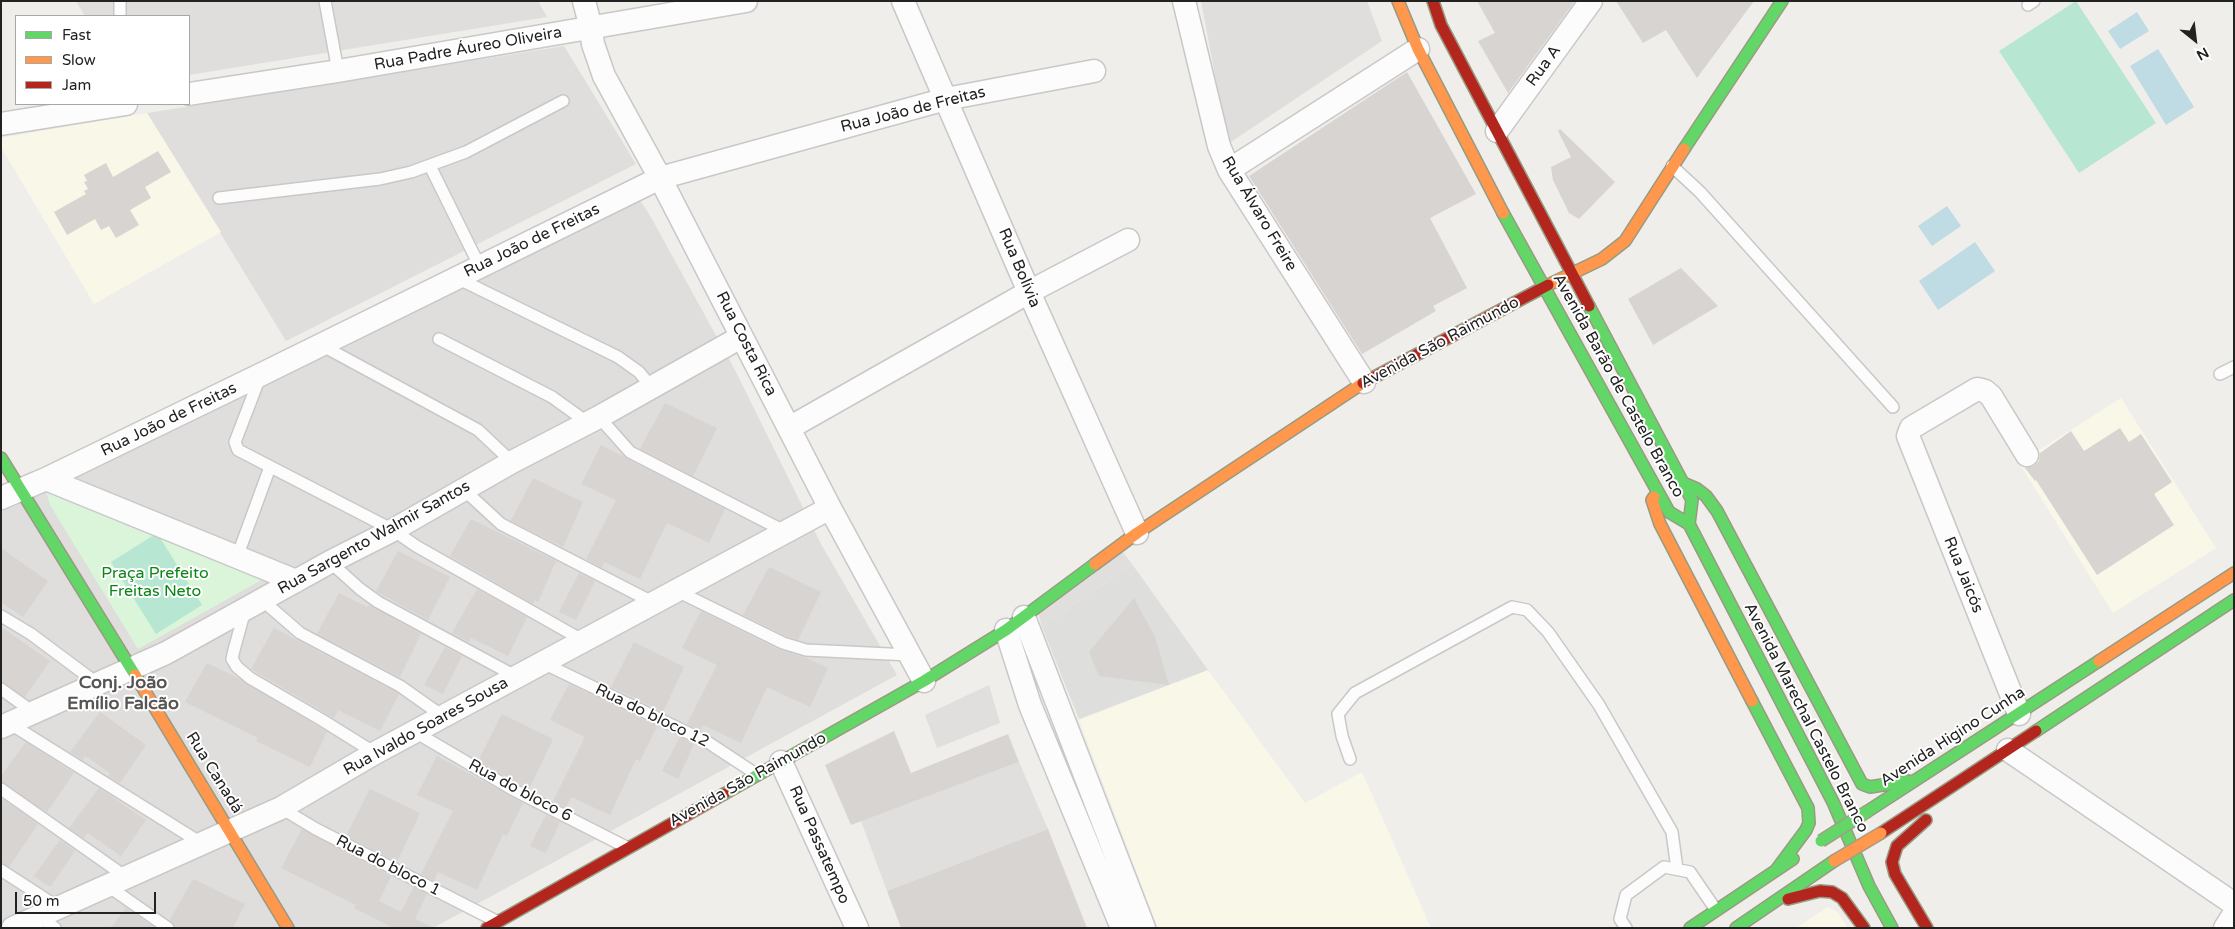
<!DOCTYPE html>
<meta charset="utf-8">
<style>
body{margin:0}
#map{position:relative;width:2235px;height:929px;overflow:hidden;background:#f0eeeb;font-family:"Varela Round",sans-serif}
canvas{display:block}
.frame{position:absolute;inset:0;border:2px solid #222;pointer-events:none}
.legend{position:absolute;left:15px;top:15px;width:175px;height:90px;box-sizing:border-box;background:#fff;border:1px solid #a7a7a7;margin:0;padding:6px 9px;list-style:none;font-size:15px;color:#222}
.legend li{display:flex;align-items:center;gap:10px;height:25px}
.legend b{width:25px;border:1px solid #a7a7a7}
.north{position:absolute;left:2170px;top:15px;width:50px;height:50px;-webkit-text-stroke:4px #fff;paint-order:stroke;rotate:151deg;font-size:14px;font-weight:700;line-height:20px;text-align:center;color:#222}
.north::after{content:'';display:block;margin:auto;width:18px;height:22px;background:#222;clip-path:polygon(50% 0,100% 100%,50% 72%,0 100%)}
.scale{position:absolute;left:15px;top:892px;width:141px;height:22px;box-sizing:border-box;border:2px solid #222;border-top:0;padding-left:6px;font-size:15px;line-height:18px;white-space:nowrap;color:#222;-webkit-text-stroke:4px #fff;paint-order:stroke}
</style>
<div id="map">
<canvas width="2235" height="929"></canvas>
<div class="frame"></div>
<ul class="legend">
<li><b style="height:6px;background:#63d668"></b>Fast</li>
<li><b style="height:6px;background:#ff974d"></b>Slow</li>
<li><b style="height:6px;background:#b3261e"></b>Jam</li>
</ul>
<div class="north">N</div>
<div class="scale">50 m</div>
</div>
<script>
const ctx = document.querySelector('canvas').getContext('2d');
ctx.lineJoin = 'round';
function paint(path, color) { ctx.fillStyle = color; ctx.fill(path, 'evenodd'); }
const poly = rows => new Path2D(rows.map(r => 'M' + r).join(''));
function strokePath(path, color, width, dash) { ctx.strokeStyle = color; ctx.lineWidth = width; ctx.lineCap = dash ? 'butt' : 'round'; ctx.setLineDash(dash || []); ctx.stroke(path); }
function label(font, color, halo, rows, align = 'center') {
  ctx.font = font + ' "Varela Round",sans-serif'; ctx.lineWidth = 4; ctx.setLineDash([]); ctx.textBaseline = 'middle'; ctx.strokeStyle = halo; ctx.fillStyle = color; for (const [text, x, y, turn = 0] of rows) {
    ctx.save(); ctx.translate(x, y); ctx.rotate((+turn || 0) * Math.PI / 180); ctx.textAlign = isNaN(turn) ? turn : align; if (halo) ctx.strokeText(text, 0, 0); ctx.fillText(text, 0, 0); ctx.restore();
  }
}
paint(poly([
 [76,1,538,1,547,17,189,75,189,16,85,16],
 [1201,1,1367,1,1382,41,1228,144],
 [564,46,636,164,286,341,147,113],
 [635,192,652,219,735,370,821,544,897,675,433,928,1,928,1,488,13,507,397,315]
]), '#dfdedc');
paint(poly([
 [147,113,221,232,94,304,1,147,1,138],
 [2121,398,2216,548,2113,613,2019,463],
 [1208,670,1305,803,1362,772,1431,928,1158,928,1079,720],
 [1828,907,1838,912,1848,928,1796,928]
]), '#f8f7e8');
paint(poly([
 [1132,564,1208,670,1079,719,1042,627]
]), '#dededc');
paint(poly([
 [52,487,267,577,138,649,50,505,46,492]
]), '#daf5da');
paint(poly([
 [2076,1,2156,123,2079,173,1999,51],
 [157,533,202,605,156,634,111,562]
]), '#b7e6d2');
paint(poly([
 [1122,551,1132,564,1042,627,1038,612],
 [989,685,1000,723,937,748,925,715],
 [1019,762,1048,829,887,891,861,821]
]), '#e0dfde');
paint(poly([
 [2137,12,2149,31,2120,49,2108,31],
 [2158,49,2194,107,2166,125,2130,66],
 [1947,206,1961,226,1932,246,1918,226],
 [1975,242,1995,271,1938,310,1919,281]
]), '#bfdbe3');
paint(poly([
 [1477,1,1575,1,1508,93,1478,41,1495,33],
 [1616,1,1754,1,1697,78,1666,30,1643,43],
 [1407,72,1476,194,1430,218,1467,288,1433,306,1436,311,1362,354,1249,176],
 [1560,129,1615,182,1579,219,1569,213,1553,180,1551,167,1571,157,1558,131],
 [158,151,171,172,145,187,151,198,130,210,139,225,116,238,109,226,101,230,95,219,67,235,54,212,86,194,84,191,88,189,84,182,87,181,84,175,106,163,113,177],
 [1681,268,1718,306,1653,345,1628,299],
 [665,403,717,428,693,476,640,449],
 [2120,428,2129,442,2141,434,2172,482,2154,494,2174,525,2097,575,2036,480,2035,481,2025,468,2034,466,2039,461,2040,453,2071,431,2084,451],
 [601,445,725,509,709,543,667,523,640,579,604,562,602,568,586,559,616,500,581,484],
 [533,478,583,502,563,547,511,521],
 [471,519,556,561,538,602,535,600,533,604,450,556],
 [1,548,48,581,23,617,1,602],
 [398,551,450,577,428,620,376,591],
 [769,567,821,592,798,640,786,636,743,615],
 [579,573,595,581,576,620,559,612],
 [477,589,527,617,508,656,471,638,469,642,452,633],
 [339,593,367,607,369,605,421,634,400,677,317,634],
 [1134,598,1155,637,1169,685,1099,676,1089,652],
 [701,611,780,650,806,658,828,668,810,707,767,687,741,743,703,725,701,731,687,724,717,665,682,648],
 [1,627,50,661,25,697,1,681],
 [274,628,399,694,380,731,338,710,334,718,251,669],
 [634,642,684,667,663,712,611,687],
 [445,647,462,656,443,694,424,685],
 [207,663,240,679,327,732,310,767,256,741,258,738,185,702],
 [569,684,657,726,640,761,636,759,610,815,571,797,566,808,553,801,585,737,550,720],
 [100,712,146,745,120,783,108,776,110,773,85,756,83,760,70,752],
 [502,714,553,739,529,789,478,761],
 [894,731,911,773,1008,734,1019,762,851,825,825,765],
 [680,737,694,744,678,779,662,771],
 [26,742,74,773,47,812,1,782,1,776],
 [437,756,523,803,507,836,503,834,477,890,438,872,434,881,421,874,453,811,417,795],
 [99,788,146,820,121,856,88,833,84,838,69,828],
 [370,789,420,813,397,862,346,836],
 [1,798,38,824,9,867,1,863],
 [546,815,560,822,546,853,530,846],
 [302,829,391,876,379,901,401,912,414,887,427,894,415,919,434,928,393,928,354,908,356,905,281,868],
 [1048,829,1087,928,901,928,887,891],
 [60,840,75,851,50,887,34,876],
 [193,879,245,904,233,928,175,928,170,920],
 [126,908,155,928,111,928]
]), '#d7d4d2');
const lane = poly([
 [120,1,120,16],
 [325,1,338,71],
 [2028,5,2034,1],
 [430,166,480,267],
 [1672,166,1700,192,1893,407],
 [219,198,380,179,411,172,466,152,563,101],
 [457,278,618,357,639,372,652,388],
 [439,339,552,397,588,423],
 [321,345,478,430,512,462],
 [2220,374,2234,367],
 [260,377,235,442,238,450,393,530,416,546,584,641],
 [599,417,630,452,786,532],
 [463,489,501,524,654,603],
 [237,557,270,467],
 [330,562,360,589,378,602,517,677],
 [677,591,783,643,806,650,910,655],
 [262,600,300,633,400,686,444,717],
 [245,610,234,650,232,659,237,667,250,678,322,720,375,753],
 [1,616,31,634,98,684],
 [543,663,709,743,756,774],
 [1,689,33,712],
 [9,723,201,843],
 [415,732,512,789,626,847],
 [1350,759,1342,736,1338,714,1355,693,1512,607,1527,610,1548,632,1599,705,1672,832,1677,869],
 [1,789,126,877],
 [281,808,316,829,496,921],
 [1,870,58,907],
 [108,886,168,928],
 [39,916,55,928],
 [1626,928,1620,919,1626,895,1664,867,1690,872,1716,910]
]);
const street = poly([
 [584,1,591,28,593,44,604,76,660,178,830,508,924,681],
 [903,1,1029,292,1137,533],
 [1184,1,1219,146,1229,170,1364,382],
 [189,94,338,71,746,1],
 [1,124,126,104],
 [1497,131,1591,1],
 [1229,170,1418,49],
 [789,428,1029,292,1128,240],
 [46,479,296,581],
 [1,498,46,479,260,375,660,178,946,99,1094,71],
 [1024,617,1144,928],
 [1006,630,1030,705,1122,928],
 [2019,714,1908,436,1911,428,1977,389,1985,391,1991,396,2027,455],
 [1,727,166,653,330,562,393,530,512,462,599,417,741,337],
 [2008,750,2234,904],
 [781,762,857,928],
 [13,928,281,808,375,753,830,508],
 [2225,928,2234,914]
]);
const fast = poly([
 [1684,149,1782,1],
 [1503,213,1669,512,1689,524],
 [1589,306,1692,500,1689,524],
 [1,458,135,675],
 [1683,483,1697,489,1706,496,1717,511,1862,784,1870,787,1908,781],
 [1689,524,1833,802,1869,886,1892,928],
 [1752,701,1808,808,1809,823,1806,830,1777,869],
 [2036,731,2234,600],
 [724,794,924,681,1006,630,1095,564],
 [1868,811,2099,661],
 [1690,928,1793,859],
 [1736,928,1834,861]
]);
const slow = poly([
 [1398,1,1418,49,1503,213],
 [1548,285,1602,259,1625,241,1684,149],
 [1654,497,1652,500,1660,524,1752,701],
 [1095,564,1137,533,1363,383],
 [2099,661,2234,573],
 [135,675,288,928]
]);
const jam = poly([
 [1433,1,1441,25,1589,306],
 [1363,383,1548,285],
 [1926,820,1897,846,1892,862,1895,874,1927,928],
 [1881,833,2036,731],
 [1788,899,1820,891,1832,892,1842,898,1864,928],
 [487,928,724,794]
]);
strokePath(lane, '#c9c8c7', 14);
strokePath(street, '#c9c8c7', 25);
strokePath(fast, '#999a82', 14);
strokePath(slow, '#999a82', 14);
strokePath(jam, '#999a82', 14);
strokePath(lane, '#fdfcfc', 11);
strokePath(street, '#fdfcfc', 22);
strokePath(fast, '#63d668', 11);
strokePath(slow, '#ff974d', 11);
strokePath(jam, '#b3261e', 11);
const fastBridge = poly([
 [1821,841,1868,811]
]);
const slowBridge = poly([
 [1834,861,1881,833]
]);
strokePath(fastBridge, '#a79c86', 14, []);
strokePath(slowBridge, '#a79c86', 14, []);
strokePath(fastBridge, '#63d668', 11);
strokePath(slowBridge, '#ff974d', 11);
label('16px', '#222', '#fff', [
 ["Rua Padre Áureo Oliveira",468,49,-10],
 ["Rua A",1544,66,-54],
 ["Rua João de Freitas",913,110,-14],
 ["Rua Álvaro Freire",1259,214,59],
 ["Rua João de Freitas",532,241,-26],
 ["Rua Bolívia",1019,268,67],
 ["Avenida São Raimundo",1440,343,-28],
 ["Rua Costa Rica",746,344,63],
 ["Avenida Barão de Castelo Branco",1618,386,61],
 ["Rua João de Freitas",169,420,-26],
 ["Rua Sargento Walmir Santos",374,538,-29],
 ["Rua Jaicós",1963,575,68],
 ["Rua do bloco 12",652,716,26],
 ["Avenida Marechal Castelo Branco",1806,718,63],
 ["Rua Ivaldo Soares Sousa",426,727,-29],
 ["Avenida Higino Cunha",1953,737,-33],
 ["Rua Canadá",214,773,58],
 ["Avenida São Raimundo",748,780,-29],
 ["Rua do bloco 6",520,791,28],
 ["Rua Passatempo",819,845,66],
 ["Rua do bloco 1",388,866,27]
]);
label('16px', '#0c8416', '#fff', [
 ["Praça Prefeito",155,574],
 ["Freitas Neto",155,592]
]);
label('bold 18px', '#555', '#fff', [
 ["Conj. João",123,683],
 ["Emílio Falcão",123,704]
]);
</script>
